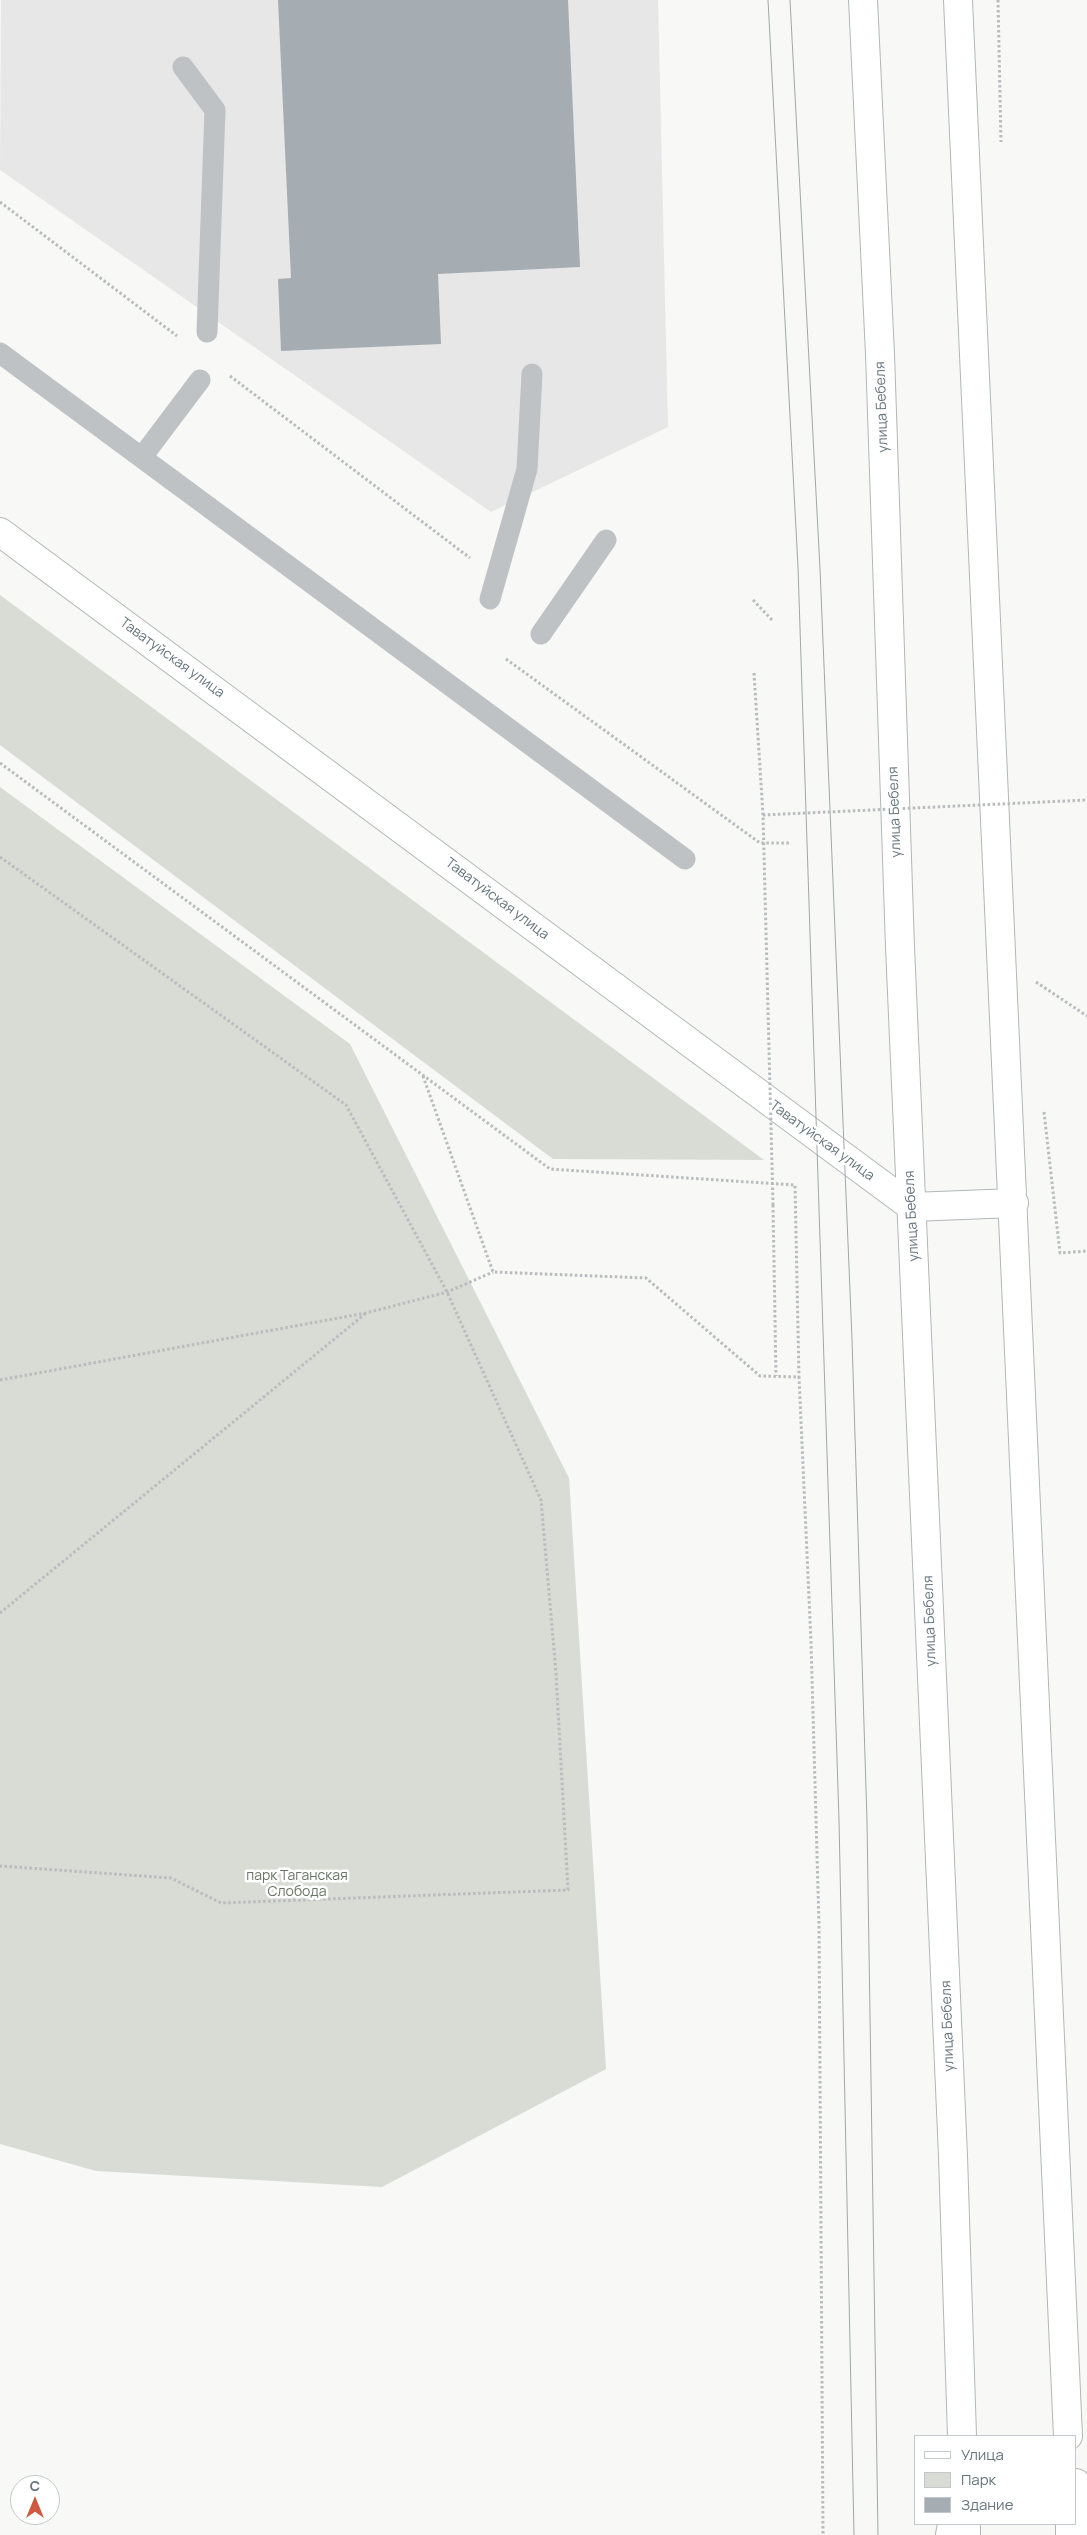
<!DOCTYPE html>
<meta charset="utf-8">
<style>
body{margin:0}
#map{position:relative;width:1087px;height:2535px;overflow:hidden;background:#f8f8f6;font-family:Manrope,sans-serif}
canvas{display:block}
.legend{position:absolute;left:914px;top:2435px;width:162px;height:90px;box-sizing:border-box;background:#fff;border:1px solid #c2c8cb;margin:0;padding:6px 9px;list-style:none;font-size:15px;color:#66757d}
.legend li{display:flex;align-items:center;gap:10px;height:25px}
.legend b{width:25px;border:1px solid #c2c8cb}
.north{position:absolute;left:10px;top:2475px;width:50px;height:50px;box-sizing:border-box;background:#fff;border:1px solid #c2c8cb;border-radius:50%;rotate:0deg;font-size:14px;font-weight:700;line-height:20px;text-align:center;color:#66757d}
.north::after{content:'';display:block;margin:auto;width:18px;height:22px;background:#ce5940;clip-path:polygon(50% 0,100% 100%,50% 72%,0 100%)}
</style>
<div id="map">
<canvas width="1087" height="2535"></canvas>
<ul class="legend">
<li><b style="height:6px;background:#fff"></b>Улица</li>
<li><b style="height:14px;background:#d8dcd5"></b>Парк</li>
<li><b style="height:14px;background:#a6adb2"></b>Здание</li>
</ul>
<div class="north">С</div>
</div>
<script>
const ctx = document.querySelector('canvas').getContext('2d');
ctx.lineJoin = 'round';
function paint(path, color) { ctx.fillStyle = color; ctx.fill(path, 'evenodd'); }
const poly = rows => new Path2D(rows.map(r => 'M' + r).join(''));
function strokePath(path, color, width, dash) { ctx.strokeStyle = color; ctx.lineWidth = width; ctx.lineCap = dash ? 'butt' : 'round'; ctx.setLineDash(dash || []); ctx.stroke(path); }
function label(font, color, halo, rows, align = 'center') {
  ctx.font = font + ' Manrope,sans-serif'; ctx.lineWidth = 5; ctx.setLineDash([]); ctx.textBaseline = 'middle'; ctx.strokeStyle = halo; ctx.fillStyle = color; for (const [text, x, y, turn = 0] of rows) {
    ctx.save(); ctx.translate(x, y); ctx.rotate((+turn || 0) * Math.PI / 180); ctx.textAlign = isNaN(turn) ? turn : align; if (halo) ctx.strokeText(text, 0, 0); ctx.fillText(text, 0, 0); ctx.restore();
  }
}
paint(poly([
 [1,0,658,0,668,427,491,512,0,170]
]), '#e6e7e6');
paint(poly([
 [0,595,764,1160,553,1159,0,745],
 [0,787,350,1044,569,1478,606,2069,382,2187,96,2171,0,2144]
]), '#d8dcd5');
paint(poly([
 [278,0,568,0,580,267,438,274,441,344,281,351,278,279,291,278]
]), '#a6adb2');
const secondary = poly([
 [1076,2483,1083,2535],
 [950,2535,952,2524]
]);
const primary = poly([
 [863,0,880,354,900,947,953,2156,962,2436],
 [958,0,1068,2436],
 [0,532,912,1207,1014,1203],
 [966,2524,966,2535],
 [1070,2524,1070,2535]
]);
strokePath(secondary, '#b0b6ba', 30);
strokePath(primary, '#b2b7b9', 30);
strokePath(poly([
 [998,0,1001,142],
 [0,202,177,336],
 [230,376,470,558],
 [753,600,773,621],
 [506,659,760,843,791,843],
 [754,673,763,815],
 [0,763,550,1169,795,1185,799,1377],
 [0,857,346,1105,447,1292,541,1500,556,1673,568,1890,221,1903,171,1878,0,1866],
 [1036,982,1087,1016],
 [423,1076,493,1272,646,1278,760,1376,799,1377,811,1642,819,1925,823,2535],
 [1044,1112,1060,1253,1087,1251],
 [773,1205,776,1376],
 [0,1380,366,1313,447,1292,493,1272],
 [0,1613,365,1314]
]), '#b8bcbe', 3, [2.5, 2.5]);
strokePath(poly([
 [183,67,215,110,207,332],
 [0,353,685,859],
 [142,457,200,380],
 [490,599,527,469,532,374],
 [541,634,606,540]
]), '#bec2c5', 21);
strokePath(secondary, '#fff', 28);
strokePath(primary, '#fff', 28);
strokePath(poly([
 [768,0,798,567,839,1820,854,2535],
 [790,0,820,569,852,1339,867,1821,878,2535]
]), '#a0a7ab', 1);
strokePath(poly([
 [773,1205,763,815,1087,800]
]), '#b8bcbe', 3, [2.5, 2.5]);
label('14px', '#66757d', '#fff', [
 ["улица Бебеля",882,407,-92],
 ["Таватуйская улица",172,658,36],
 ["улица Бебеля",895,812,-92],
 ["Таватуйская улица",497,899,37],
 ["Таватуйская улица",822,1141,36],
 ["улица Бебеля",912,1216,-93],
 ["улица Бебеля",930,1621,-92],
 ["улица Бебеля",948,2026,-92]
]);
label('14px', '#687665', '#fff', [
 ["парк Таганская",297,1876],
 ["Слобода",297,1892]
]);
</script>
